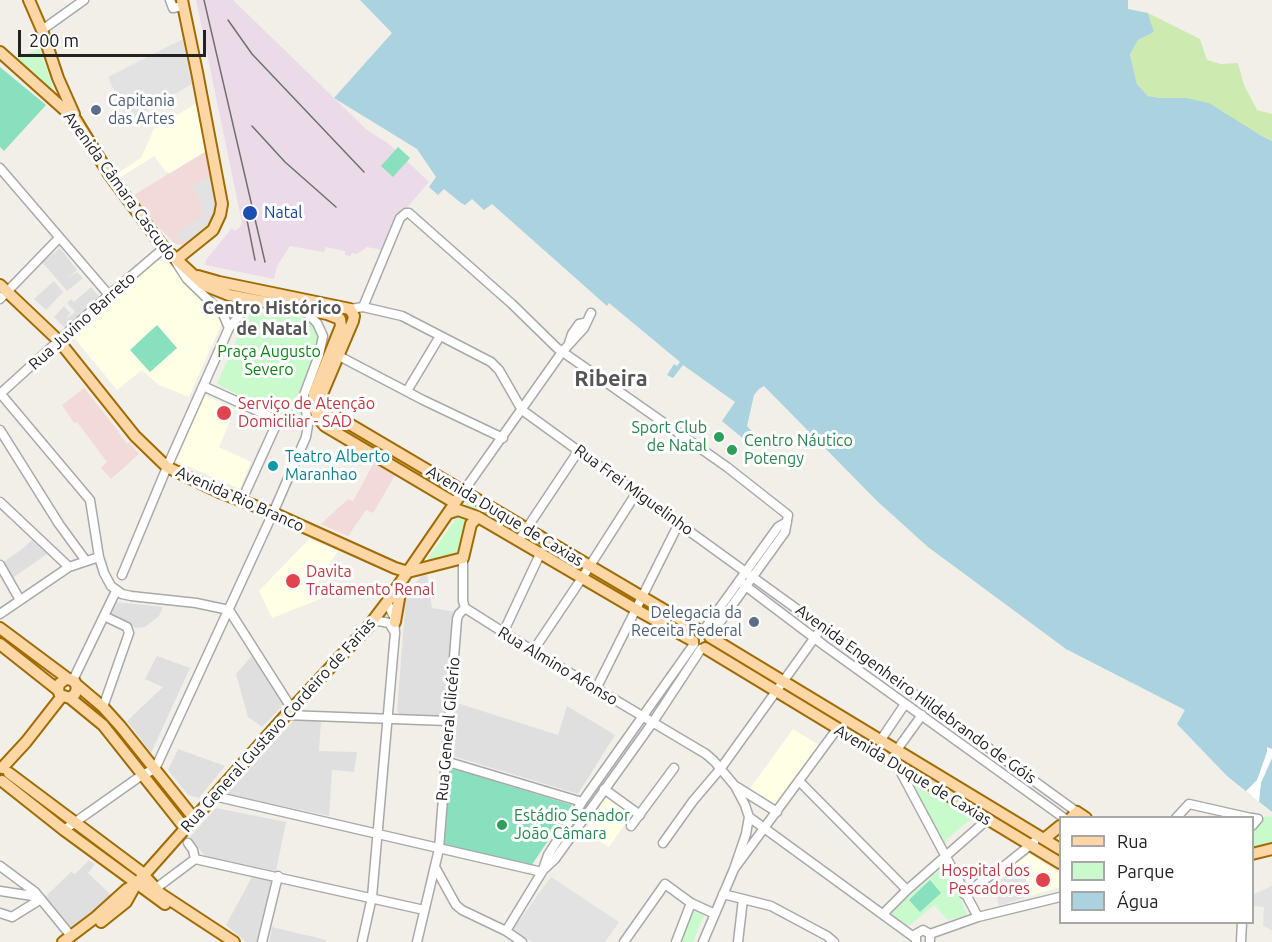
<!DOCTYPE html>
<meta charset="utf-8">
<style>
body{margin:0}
#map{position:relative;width:1272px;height:942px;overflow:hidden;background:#f2efe9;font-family:Ubuntu,sans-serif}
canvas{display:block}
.legend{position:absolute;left:1059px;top:816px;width:195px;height:108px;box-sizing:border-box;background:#fff;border:2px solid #a7a7a7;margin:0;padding:8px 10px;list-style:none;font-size:18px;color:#222}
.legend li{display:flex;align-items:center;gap:12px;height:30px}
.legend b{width:30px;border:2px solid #a7a7a7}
.scale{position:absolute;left:18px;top:30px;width:188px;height:27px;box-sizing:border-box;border:3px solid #222;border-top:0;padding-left:8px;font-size:18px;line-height:21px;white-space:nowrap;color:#222;-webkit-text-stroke:4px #fff;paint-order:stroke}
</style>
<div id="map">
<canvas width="1272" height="942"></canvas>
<ul class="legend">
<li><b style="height:8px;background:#fcd6a4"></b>Rua</li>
<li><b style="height:16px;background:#c8facc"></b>Parque</li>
<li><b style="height:16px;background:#aad3df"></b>Água</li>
</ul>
<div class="scale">200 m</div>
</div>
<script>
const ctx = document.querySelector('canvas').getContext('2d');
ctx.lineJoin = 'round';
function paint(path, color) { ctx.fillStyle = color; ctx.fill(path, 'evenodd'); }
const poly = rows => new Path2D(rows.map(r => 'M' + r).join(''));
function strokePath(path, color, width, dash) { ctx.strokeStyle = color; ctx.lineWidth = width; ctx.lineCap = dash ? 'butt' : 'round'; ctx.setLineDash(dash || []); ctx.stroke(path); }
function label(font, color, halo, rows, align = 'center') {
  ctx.font = font + ' Ubuntu,sans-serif'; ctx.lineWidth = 6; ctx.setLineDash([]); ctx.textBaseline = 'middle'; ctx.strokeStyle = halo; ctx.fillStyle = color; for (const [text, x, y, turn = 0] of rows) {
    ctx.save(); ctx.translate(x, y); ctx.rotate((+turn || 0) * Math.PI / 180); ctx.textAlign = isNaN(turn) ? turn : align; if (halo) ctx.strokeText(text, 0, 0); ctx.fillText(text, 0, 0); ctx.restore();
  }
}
paint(poly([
 [60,248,77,270,67,279,77,272,83,278,67,291,42,262],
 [54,281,63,292,46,310,34,299],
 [91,287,102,300,68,331,54,317,64,306,70,313,66,319,75,312,67,303,71,299,74,302],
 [32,540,47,554,11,579,1,564,22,549],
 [427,575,432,608,456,612,447,716,400,714,397,711,406,596,421,576],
 [115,602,163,607,159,616,145,627,136,628,109,613],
 [157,656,190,668,151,753,127,721,163,687,145,679],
 [252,656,284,704,262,727,248,717,236,674],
 [457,703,558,735,567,706,615,735,578,794,449,755],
 [294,720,321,721,319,751,357,752,354,772,332,770,329,816,227,794],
 [178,749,225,766,199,798,188,795,168,770],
 [216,808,286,822,276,871,205,856,190,837],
 [89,860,95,864,88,873,112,896,107,902,68,929,43,899,71,872,75,874],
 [253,875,274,879,258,942,246,942,226,925],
 [272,927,326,940,326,942,269,942]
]), '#e0dfdf');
paint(poly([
 [206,151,217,194,189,242,183,245,175,244,151,219,134,195],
 [84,388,119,432,115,436,119,433,127,444,129,442,139,454,111,479,101,468,107,462,77,422,74,423,62,405],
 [376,459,397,472,373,513,366,510,348,536,321,524,348,499,353,501]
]), '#f2dad9');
paint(poly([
 [196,0,233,0,367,130,389,144,429,182,394,223,382,250,367,247,357,254,351,253,351,256,345,255,345,251,326,247,324,252,290,246,277,266,274,279,205,265,206,260,232,228,235,231,240,227,242,223]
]), '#ebdbe8');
paint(poly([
 [197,103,206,151,170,173,166,172,154,156,121,177,118,173,141,158,154,129],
 [153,260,165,262,172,267,220,318,221,325,189,397,159,385,142,370,117,390,71,334],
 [204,395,235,409,219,447,251,462,240,489,176,461],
 [309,539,338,551,315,587,328,596,272,618,259,591],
 [793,729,819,745,776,806,749,790],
 [606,795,633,813,609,847,585,831,590,823,588,821],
 [1030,854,1060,874,1060,887,1030,896,1024,873,1015,864]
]), '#ffffe5');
paint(poly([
 [1148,13,1200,39,1207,60,1221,64,1238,63,1244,85,1257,110,1272,114,1272,141,1186,98,1160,98,1148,96,1137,84,1130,53,1138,40,1154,32]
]), '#cdebb0');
paint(poly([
 [40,49,55,94,12,59],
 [257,306,304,315,311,321,320,335,319,342,300,389,300,409,303,425,282,417,217,384,249,312],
 [468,502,474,503,522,530,518,535,516,534,480,512,472,516,463,548,456,556,429,560,428,558],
 [908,778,976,818,972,821,968,821,946,840,946,845,943,847],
 [1270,816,1272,817,1272,844,1253,848,1253,829,1260,818],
 [943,867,960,896,967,915,948,920,934,905,909,926,891,915,890,913],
 [692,910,704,915,693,942,683,942,680,940]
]), '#c8facc');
paint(poly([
 [0,67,46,105,4,151,0,147],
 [398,147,410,158,393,177,381,166],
 [157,325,177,348,150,372,130,350],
 [451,768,572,805,531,866,443,846],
 [930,880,941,893,920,912,909,900]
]), '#88e0be');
paint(poly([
 [183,39,192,84,128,121,108,77],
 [213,175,219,201,216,214,207,229,189,242,179,240,176,233,200,218,202,212,200,207,201,204,192,186],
 [1015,864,1024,873,1030,896,999,906,993,880],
 [551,877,619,922,605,942,532,942,513,929],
 [1272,886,1272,930,1263,926,1264,907,1253,906,1252,895]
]), '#e2e2e2');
paint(poly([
 [360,0,1128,0,1128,9,1148,13,1154,32,1138,40,1130,54,1137,84,1148,96,1160,98,1186,98,1209,103,1260,135,1272,141,1272,812,1227,776,1177,724,1185,710,1066,649,928,547,877,501,764,386,759,389,754,395,747,426,754,434,747,442,722,421,735,402,683,365,673,378,667,375,674,364,677,366,680,362,609,303,607,306,492,204,484,210,472,199,465,205,461,203,444,189,438,195,429,187,436,177,417,149,334,98,392,33]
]), '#aad3df');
paint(poly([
 [1267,747,1272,749,1272,758,1261,783,1259,802,1246,791,1257,780,1267,752]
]), '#fff');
const minor = poly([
 [170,0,173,8,183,6],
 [42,30,84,0],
 [0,168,109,295],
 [176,262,187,279,223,314,229,328],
 [0,299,59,238],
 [363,307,400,218,406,213,409,213,512,304,557,348,727,467,788,515,785,532,710,636],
 [350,309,363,307,402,316,491,362,499,370,522,410,1077,812],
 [569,343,572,334,579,324,584,323],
 [339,356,423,400,503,438],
 [203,386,275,419,276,425,242,500],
 [407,391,440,336],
 [0,393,90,500,99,557,104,573,111,586,122,594,131,596,196,603,229,610,292,709],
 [0,394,109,295,164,248],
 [0,430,59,524,86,561],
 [463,492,562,352,584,328,591,313],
 [0,502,69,567],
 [519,540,579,450],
 [463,558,463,601,465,608],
 [0,565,20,600],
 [122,575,167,467,229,328,243,311,263,301],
 [739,581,825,646,1064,818],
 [465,608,533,651,706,754,714,761,735,786,745,805,749,817,746,834,734,869],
 [0,614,69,567,99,557],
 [371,623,379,621,389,623,395,633],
 [703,631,778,527,787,522],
 [503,633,541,552],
 [533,651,582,578,637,492],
 [73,680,116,591],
 [596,689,679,523],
 [103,707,129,633,127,627,104,616],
 [286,715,448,721],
 [880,741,905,704],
 [896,751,922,715],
 [445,761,582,802],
 [897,765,978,917],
 [800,782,907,890],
 [737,787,777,812],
 [604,789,640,815],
 [214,796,542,872],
 [749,817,915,938],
 [1176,818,1189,804,1251,818],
 [1252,818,1258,819,1252,826],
 [631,826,674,768],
 [64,830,142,775,155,769,273,513,306,437,308,425,304,395,319,355,323,336,317,323,305,311],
 [188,843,193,850,195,859,424,910],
 [663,843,693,801,721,768,823,626],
 [0,866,35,892,71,936],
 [435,867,456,905,462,910,506,931,522,942],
 [542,871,555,859,653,722,701,649],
 [0,891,39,897],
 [151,892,195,859],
 [723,894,771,906,827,936,834,942],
 [964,894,1004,866,1034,842],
 [0,913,12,917,41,899],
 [883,914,907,890,988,819],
 [506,931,542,872,548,855,582,802,694,644],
 [930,934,978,917,1060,897],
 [262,942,278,876],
 [362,942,372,897,395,633,394,617,387,602],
 [417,942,439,849,457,619,459,614,465,608],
 [624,942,665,884,691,903],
 [676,942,691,903,715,914],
 [703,942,734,869,837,729],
 [738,942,743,899],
 [916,942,916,934,923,930,930,934,930,942],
 [1241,942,1242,922]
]);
const major = poly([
 [29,0,42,30,58,78,74,114],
 [0,52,76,120,109,174,164,248,204,285,229,295,327,314,340,319,341,326,314,393,313,403,318,418,325,426,455,503],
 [177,259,213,230,220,215,222,204,197,72,182,0],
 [198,276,219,282,350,309,354,316,353,321,322,394,321,405,324,409,700,631],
 [0,285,59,341,135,436,167,467,219,492,273,513,395,568,408,572,463,558,471,524,478,517,637,610,693,641],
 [449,513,458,510,478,517],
 [395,622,401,587],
 [0,628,67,678],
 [710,637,1060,849],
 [0,644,58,690],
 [705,648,1060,863],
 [77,685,103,707,121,727,193,817],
 [70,698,75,694,77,688,75,682,67,678,59,684,58,690,60,695,70,698,103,725,184,827],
 [2,768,26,742,62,696],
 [9,773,140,871,161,894,234,942],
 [2,781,64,830,165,904],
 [1071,818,1077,812,1086,818],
 [1044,839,1060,826],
 [1252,854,1272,849],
 [101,922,126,902,136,884],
 [63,942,96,917,127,889,136,884,286,715,368,627,387,602,459,497]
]);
strokePath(minor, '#a9a9a9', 11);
strokePath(major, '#a06b00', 14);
strokePath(minor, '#fff', 8);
strokePath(major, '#fcd6a4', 10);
strokePath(poly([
 [204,0,265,262],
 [228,20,252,54,364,172],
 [252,126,285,162,336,207],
 [245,210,255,260]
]), '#707070', 1.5);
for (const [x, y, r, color] of [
 [96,110,6,"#5c6f8a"],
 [250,213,8,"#1a4fb4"],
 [224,413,8,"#e0444e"],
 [719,437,6,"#2e9e5b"],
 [732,450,6,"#2e9e5b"],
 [273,466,6,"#0f9aa8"],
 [293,581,8,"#e0444e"],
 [754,622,6,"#5c6f8a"],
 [502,825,6,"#2e9e5b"],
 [1043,880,8,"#e0444e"]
]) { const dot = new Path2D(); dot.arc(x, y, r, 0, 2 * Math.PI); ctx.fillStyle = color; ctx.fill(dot); strokePath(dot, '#fff', 2); }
label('16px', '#4e5e75', '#fff', [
 ["Capitania",108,101],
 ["das Artes",108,119],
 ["Delegacia da",742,613,"right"],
 ["Receita Federal",742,631,"right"]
], 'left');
label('16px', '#222', '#fff', [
 ["Avenida Câmara Cascudo",120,186,54],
 ["Rua Juvino Barreto",82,321,-42],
 ["Rua Frei Miguelinho",634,490,36],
 ["Avenida Rio Branco",240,499,24],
 ["Avenida Duque de Caxias",505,516,31],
 ["Rua Almino Afonso",558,666,31],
 ["Avenida Engenheiro Hildebrando de Góis",916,694,36],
 ["Rua General Gustavo Cordeiro de Farias",278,725,-48],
 ["Rua General Glicério",448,729,-85],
 ["Avenida Duque de Caxias",913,775,31]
]);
label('16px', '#164399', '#fff', [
 ["Natal",264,213]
], 'left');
label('16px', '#0c8416', '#fff', [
 ["Praça Augusto",269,352],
 ["Severo",269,370]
]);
label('16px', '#be3a42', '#fff', [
 ["Serviço de Atenção",238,404],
 ["Domiciliar - SAD",238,422],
 ["Davita",306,572],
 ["Tratamento Renal",306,590],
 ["Hospital dos",1030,871,"right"],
 ["Pescadores",1030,889,"right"]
], 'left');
label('16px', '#27864d', '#fff', [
 ["Sport Club",707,428,"right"],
 ["de Natal",707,446,"right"],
 ["Centro Náutico",744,441],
 ["Potengy",744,459],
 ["Estádio Senador",514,816],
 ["João Câmara",514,834]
], 'left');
label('16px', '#0d838f', '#fff', [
 ["Teatro Alberto",285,457],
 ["Maranhao",285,475]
], 'left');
label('bold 18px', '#555', '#fff', [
 ["Centro Histórico",272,308],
 ["de Natal",272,329]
]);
label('bold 22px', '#555', '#fff', [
 ["Ribeira",611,379]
]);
</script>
